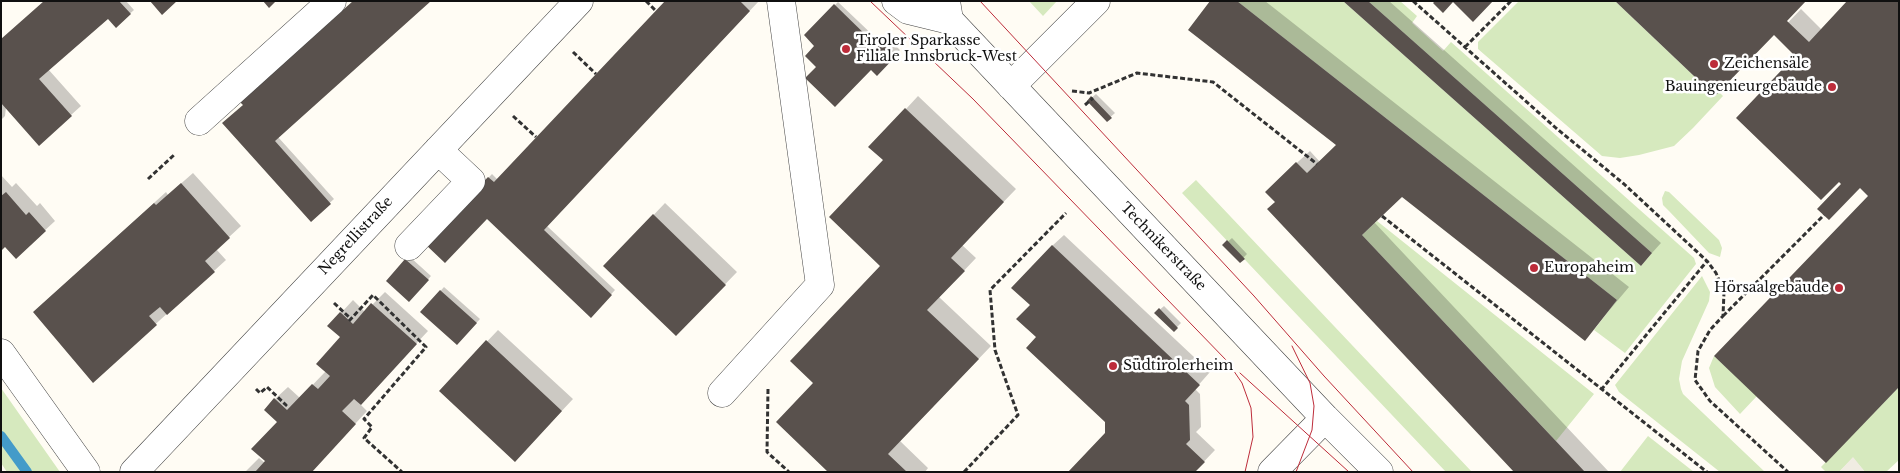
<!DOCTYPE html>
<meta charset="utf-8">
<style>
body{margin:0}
#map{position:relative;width:1900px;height:473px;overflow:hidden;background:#fffcf4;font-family:"Libre Baskerville",serif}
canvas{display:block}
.frame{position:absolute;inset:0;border:2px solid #101010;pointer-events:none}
</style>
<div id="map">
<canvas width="1900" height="473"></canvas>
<div class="frame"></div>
</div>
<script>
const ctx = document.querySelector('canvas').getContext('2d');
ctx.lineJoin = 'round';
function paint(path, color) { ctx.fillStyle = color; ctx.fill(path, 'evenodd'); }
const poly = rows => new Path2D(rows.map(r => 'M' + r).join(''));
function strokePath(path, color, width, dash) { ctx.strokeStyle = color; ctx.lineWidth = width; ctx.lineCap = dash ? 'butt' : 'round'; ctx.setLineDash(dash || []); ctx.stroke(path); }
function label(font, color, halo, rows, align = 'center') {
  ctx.font = font + ' "Libre Baskerville",serif'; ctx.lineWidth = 5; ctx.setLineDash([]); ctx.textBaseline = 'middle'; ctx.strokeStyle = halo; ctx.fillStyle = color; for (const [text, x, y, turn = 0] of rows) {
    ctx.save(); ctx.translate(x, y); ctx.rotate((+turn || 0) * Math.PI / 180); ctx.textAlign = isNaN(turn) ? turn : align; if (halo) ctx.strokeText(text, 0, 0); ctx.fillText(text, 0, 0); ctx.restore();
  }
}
paint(poly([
 [1029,1,1057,1,1043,16],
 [1237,1,1343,1,1641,266,1652,253,1368,1,1400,1,1417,16,1412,23,1443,51,1451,42,1694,258,1696,264,1625,353,1594,330,1617,300],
 [1519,1,1615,1,1715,96,1719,92,1723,96,1693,128,1674,146,1639,155,1620,158,1602,156,1478,49,1478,42],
 [1196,180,1472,472,1446,472,1282,299,1182,193],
 [1665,191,1669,192,1719,240,1722,248,1720,257,1709,253,1669,211,1663,205,1662,198],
 [1377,221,1594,394,1556,441,1362,235],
 [1702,276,1710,292,1709,301,1682,361,1679,379,1681,389,1683,394,1765,472,1720,472,1619,392,1615,385],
 [1714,356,1757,396,1740,414,1715,387,1709,368],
 [1899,387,1899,460,1886,472,1865,472,1853,458,1839,472,1826,472,1821,467],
 [1,388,60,472,7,472,1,463],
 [1648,436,1694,472,1620,472]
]), '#d6e9be');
paint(poly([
 [1853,457,1865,472,1839,472]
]), '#f0ece2');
paint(poly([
 [45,1,126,1,134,10,116,26,109,16,48,69,81,106,71,115,6,107,5,116,1,120,1,40],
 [666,1,759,1,547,226,615,290,591,316,487,218,426,243,492,174,498,180],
 [1212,1,1265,1,1629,287,1585,339,1402,196,1374,222,1609,472,1516,472,1277,202,1279,179,1310,151,1320,162,1337,145],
 [1345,1,1389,1,1661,243,1651,254],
 [1617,1,1804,1,1776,31,1778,33,1801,9,1822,30,1849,1,1899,1,1899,385,1826,461,1716,356,1869,196,1860,187,1829,219,1819,209,1843,184,1839,180,1821,198,1737,118,1802,51,1800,49,1795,54,1774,33,1715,95],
 [838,2,879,41,885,36,900,50,877,74,871,68,818,67,816,46,806,35],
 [1096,94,1115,113,1107,120,1088,101],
 [918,96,1016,189,962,245,976,258,939,297,991,346,900,441,928,468,925,472,830,472,815,383,882,266,884,160,906,109],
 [224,123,278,137,334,199,311,220],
 [193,173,241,226,216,249,226,260,93,381,46,301,166,192,168,195],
 [1,175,12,187,16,183,37,206,40,203,55,221,16,257,5,246,1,249],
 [665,203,737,272,676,335,605,266],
 [1064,235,1210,372,1195,389,1200,394,1201,427,1196,432,1215,450,1194,472,1106,433,1107,422,1038,337,1032,305,1052,246],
 [1232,238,1247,254,1240,261,1224,245],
 [410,257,431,276,409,300,388,281],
 [444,287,480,319,457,344,422,311],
 [385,292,428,331,360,404,367,411,311,472,245,472,259,458,265,463,278,422,275,399,288,387,300,398,326,371,342,337,341,313,353,300,365,312],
 [1164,306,1181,323,1174,330,1156,313],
 [498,330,573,399,526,449,440,391]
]), '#0003');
strokePath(poly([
 [1,436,27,472]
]), '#449bc9', 10);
paint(poly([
 [44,1,119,1,131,14,116,28,108,19,39,79,72,116,39,146,1,103,1,39],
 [150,1,177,1,162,15],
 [263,1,276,1,269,8],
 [353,1,431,1,275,141,331,204,311,222,222,123,243,105,240,102],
 [665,1,740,1,750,11,544,230,612,295,591,318,487,219,445,263,425,244,488,177,494,182],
 [1210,1,1237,1,1617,300,1585,341,1402,197,1362,235,1585,472,1514,472,1267,209,1275,202,1265,192,1296,162,1307,173,1336,145,1188,30],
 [1343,1,1368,1,1652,253,1641,266],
 [1435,1,1493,1,1473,22,1453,2,1443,13,1433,3],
 [1615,1,1806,1,1787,21,1809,42,1847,1,1899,1,1899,387,1826,463,1714,356,1868,196,1860,188,1829,220,1817,209,1841,184,1839,182,1821,200,1736,118,1795,56,1774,35,1715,96],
 [834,4,875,44,880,38,897,55,877,76,871,70,835,107,805,78,816,67,805,56,814,46,804,35],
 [1091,96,1112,118,1107,122,1087,101],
 [905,108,1004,202,951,258,965,271,927,310,979,359,888,454,907,472,828,472,776,422,813,383,790,361,880,266,829,217,883,160,868,147],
 [181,183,230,238,205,261,215,272,167,315,160,307,149,316,157,325,93,383,33,312,154,203,156,205],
 [6,192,26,215,29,212,46,231,16,259,5,247,1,251,1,196],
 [653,214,726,285,676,336,603,266],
 [1227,240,1245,259,1240,263,1222,245],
 [1052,245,1200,385,1185,401,1189,405,1190,440,1186,444,1205,462,1195,472,1068,472,1105,433,1105,422,1026,348,1036,337,1016,319,1030,305,1011,288],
 [405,259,429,280,409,302,386,281],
 [440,290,477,323,457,345,420,312],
 [371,303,417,344,361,405,354,399,342,411,356,424,312,472,255,472,265,461,251,449,277,422,264,410,274,398,287,410,312,384,318,389,330,376,316,364,340,337,327,326,340,312,353,324],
 [1159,308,1178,328,1174,332,1154,313],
 [486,340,562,411,515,462,439,391]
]), '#59514d');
const minor = poly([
 [896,1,908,10,949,20],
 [946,1,949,20,1325,418,1379,472],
 [1011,86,1096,1],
 [199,121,332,1],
 [409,246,471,181,438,150],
 [1,353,86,472],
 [722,393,820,285,781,1],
 [134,472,579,1],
 [1272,472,1325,418]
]);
strokePath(minor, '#434343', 29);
strokePath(poly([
 [646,1,656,11],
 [1413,1,1556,128,1624,184,1707,261,1716,273,1724,292,1723,316,1710,330,1698,351,1695,380,1710,401,1788,472],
 [1465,47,1511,1],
 [573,52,596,74],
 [1072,91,1089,93,1137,73,1213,82,1317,164],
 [1085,105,1093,98],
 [513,116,536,137],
 [148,179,174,155],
 [1382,216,1707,472],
 [334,303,351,319],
 [1723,316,1824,215],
 [349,321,373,295,426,347,364,419,372,427,364,438,402,472],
 [256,389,260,393,267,387,286,405,284,407],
 [768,389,767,452,789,472],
 [1601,390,1707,261],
 [964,472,1018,415,995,350,990,290,1066,213]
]), '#323232', 3, [5, 2.5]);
strokePath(minor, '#fff', 28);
strokePath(poly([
 [870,1,973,99,1227,361,1242,383,1251,408,1253,437,1245,472],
 [980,1,1254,296,1324,376,1413,472],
 [1292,346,1310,383,1314,406,1312,430,1296,472],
 [1240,373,1349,472]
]), '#bd2c3a', 1);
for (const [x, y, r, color] of [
 [846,49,5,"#bd2c3a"],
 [1714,64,5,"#bd2c3a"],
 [1832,87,5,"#bd2c3a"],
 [1534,268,5,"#bd2c3a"],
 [1839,288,5,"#bd2c3a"],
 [1113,366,5,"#bd2c3a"]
]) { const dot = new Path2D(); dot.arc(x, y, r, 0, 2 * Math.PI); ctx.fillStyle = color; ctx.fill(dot); strokePath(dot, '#fff', 2); }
label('14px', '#101010', '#fff', [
 ["Tiroler Sparkasse",856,41],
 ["Filiale Innsbruck-West",856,57],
 ["Zeichensäle",1724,64],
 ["Bauingenieurgebäude",1822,87,"right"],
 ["Europaheim",1544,268],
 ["Hörsaalgebäude",1829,288,"right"],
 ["Südtirolerheim",1123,366]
], 'left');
label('14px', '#101010', '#fff', [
 ["Negrellistraße",356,236,-47],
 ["Technikerstraße",1163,247,46]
]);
</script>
